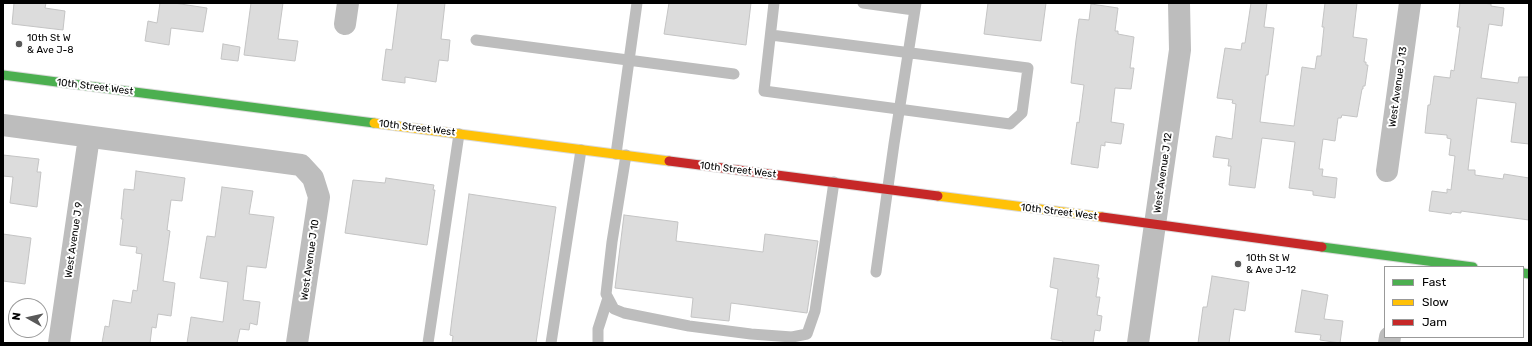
<!DOCTYPE html>
<style>
body{margin:0}
#map{position:relative;width:1532px;height:346px;overflow:hidden;background:#fff;font-family:Rubik,sans-serif}
canvas{display:block}
.frame{position:absolute;inset:0;border:4px solid #000;pointer-events:none}
.legend{position:absolute;left:1384px;top:266px;width:140px;height:72px;box-sizing:border-box;background:#fff;border:1px solid #999;margin:0;padding:5px 7px;list-style:none;font-size:12px;color:#000}
.legend li{display:flex;align-items:center;gap:8px;height:20px}
.legend b{width:20px;border:1px solid #999}
.north{position:absolute;left:8px;top:298px;width:40px;height:40px;box-sizing:border-box;background:#fff;border:1px solid #999;border-radius:50%;rotate:278deg;font-size:11px;font-weight:700;line-height:16px;text-align:center;color:#000}
.north::after{content:'';display:block;margin:auto;width:14px;height:18px;background:#595959;clip-path:polygon(50% 0,100% 100%,50% 72%,0 100%)}
</style>
<div id="map">
<canvas width="1532" height="346"></canvas>
<div class="frame"></div>
<ul class="legend">
<li><b style="height:5px;background:#4caf50"></b>Fast</li>
<li><b style="height:5px;background:#ffc107"></b>Slow</li>
<li><b style="height:5px;background:#c62828"></b>Jam</li>
</ul>
<div class="north">N</div>
</div>
<script>
const ctx = document.querySelector('canvas').getContext('2d');
ctx.lineJoin = 'round';
function paint(path, color) { ctx.fillStyle = color; ctx.fill(path, 'evenodd'); }
const poly = rows => new Path2D(rows.map(r => 'M' + r).join(''));
function strokePath(path, color, width, dash) { ctx.strokeStyle = color; ctx.lineWidth = width; ctx.lineCap = dash ? 'butt' : 'round'; ctx.setLineDash(dash || []); ctx.stroke(path); }
function label(font, color, halo, rows, align = 'center') {
  ctx.font = font + ' Rubik,sans-serif'; ctx.lineWidth = 4; ctx.setLineDash([]); ctx.textBaseline = 'middle'; ctx.strokeStyle = halo; ctx.fillStyle = color; for (const [text, x, y, turn = 0] of rows) {
    ctx.save(); ctx.translate(x, y); ctx.rotate((+turn || 0) * Math.PI / 180); ctx.textAlign = isNaN(turn) ? turn : align; if (halo) ctx.strokeText(text, 0, 0); ctx.fillText(text, 0, 0); ctx.restore();
  }
}
const building = poly([
 [14,3,46,3,45,8,65,11,63,30,12,24,14,3],
 [160,3,174,3,207,8,203,32,171,28,169,45,145,41,148,21,157,23,160,3],
 [251,3,283,3,278,39,298,41,295,61,244,55,251,3],
 [398,3,445,3,441,39,450,40,448,61,439,60,436,82,405,77,405,83,382,80,386,49,392,50,398,3],
 [669,3,751,3,746,45,664,34,669,3],
 [988,3,1046,3,1041,41,984,34,988,3],
 [1251,3,1267,3,1264,27,1274,28,1268,75,1266,75,1260,122,1294,126,1302,67,1315,69,1317,56,1321,56,1324,27,1322,27,1325,3,1357,3,1353,37,1367,39,1364,62,1366,62,1366,65,1368,65,1365,86,1363,86,1363,89,1362,89,1357,117,1342,115,1341,118,1338,118,1335,141,1323,139,1319,169,1323,169,1322,176,1337,178,1335,198,1313,195,1313,191,1289,188,1295,142,1262,138,1255,188,1229,185,1231,166,1228,166,1229,159,1213,157,1216,136,1232,139,1236,104,1232,103,1233,100,1217,98,1225,48,1241,50,1242,43,1245,43,1251,3],
 [1460,3,1482,3,1491,4,1491,6,1504,8,1502,26,1489,24,1481,78,1518,83,1519,77,1529,77,1529,144,1511,142,1516,103,1477,98,1468,170,1475,170,1475,175,1503,179,1504,174,1529,178,1529,220,1461,211,1461,213,1452,212,1451,214,1429,211,1432,191,1447,193,1447,189,1451,190,1455,156,1449,155,1451,139,1447,138,1447,135,1425,133,1428,105,1430,105,1434,76,1450,78,1451,70,1454,71,1460,27,1457,27,1460,3],
 [1091,4,1118,8,1115,31,1118,31,1118,34,1134,37,1130,68,1134,68,1131,89,1115,88,1111,122,1124,124,1121,144,1105,142,1105,146,1101,145,1098,168,1071,164,1077,122,1079,123,1084,85,1071,83,1076,40,1079,19,1089,20,1091,4],
 [223,44,240,47,238,61,221,59,223,44],
 [3,155,39,159,37,172,41,172,37,207,10,203,13,177,3,176,3,155],
 [136,171,185,178,182,201,171,200,167,230,170,231,163,281,175,283,171,316,158,314,156,328,152,327,150,343,102,343,105,326,109,327,113,300,131,303,133,290,137,291,142,254,136,253,137,247,120,245,123,219,121,219,124,189,134,190,136,171],
 [386,178,434,185,433,190,435,190,427,245,345,233,353,180,385,183,386,178],
 [222,187,253,191,249,214,274,217,266,268,247,266,243,300,260,302,257,325,250,323,249,330,240,329,237,343,187,343,191,317,223,322,228,282,200,278,207,236,215,237,222,187],
 [469,194,556,207,536,343,452,343,453,336,450,335,452,318,469,194],
 [624,215,678,222,676,241,763,252,765,234,818,241,807,313,731,303,729,321,691,317,693,298,615,288,624,215],
 [3,234,31,238,25,284,3,281,3,234],
 [1054,258,1099,265,1097,278,1099,278,1096,297,1100,297,1097,315,1102,316,1100,331,1095,330,1093,343,1062,343,1063,341,1051,339,1058,289,1050,287,1054,258],
 [1212,276,1249,282,1245,311,1234,309,1229,343,1198,343,1203,307,1207,307,1212,276],
 [1302,290,1328,295,1324,319,1343,321,1340,343,1320,340,1321,335,1295,332,1302,290]
]);
paint(building, '#dcdcdc');
strokePath(building, '#c4c4c4', 1);
const fast = poly([
 [3,75,374,123],
 [1322,247,1473,267],
 [1523,273,1529,274]
]);
const slow = poly([
 [374,123,669,161],
 [938,196,1102,217]
]);
const jam = poly([
 [669,161,938,196],
 [1102,217,1322,247]
]);
strokePath(fast, '#dbdbdb', 11);
strokePath(slow, '#dbdbdb', 11);
strokePath(jam, '#dbdbdb', 11);
strokePath(poly([
 [863,3,914,10],
 [771,35,1028,68,1022,113,1010,124,764,91,774,3],
 [476,40,734,74],
 [616,154,637,3],
 [626,155,612,242,606,294,614,309,624,313,689,326,751,334,792,337,807,334,815,311,834,182],
 [876,272,894,144,916,3],
 [428,343,459,134],
 [551,343,581,150],
 [598,343,598,329,608,298]
]), '#bdbdbd', 11);
strokePath(poly([
 [345,24,348,3],
 [3,125,301,165,313,178,319,197,297,343],
 [1387,171,1410,3],
 [59,343,89,137],
 [1138,343,1180,50,1179,3],
 [1389,343,1390,337]
]), '#bdbdbd', 22);
strokePath(fast, '#4caf50', 9);
strokePath(slow, '#ffc107', 9);
strokePath(jam, '#c62828', 9);
for (const [x, y, r, color] of [
 [19,44,4,"#595959"],
 [1238,264,4,"#595959"]
]) { const dot = new Path2D(); dot.arc(x, y, r, 0, 2 * Math.PI); ctx.fillStyle = color; ctx.fill(dot); strokePath(dot, '#fff', 1.5); }
label('10px', '#000', '#fff', [
 ["10th St W",27,38],
 ["& Ave J-8",27,50],
 ["10th St W",1246,258],
 ["& Ave J-12",1246,270]
], 'left');
label('10px', '#000', '#fff', [
 ["10th Street West",95,87,7],
 ["West Avenue J 13",1398,87,-82],
 ["10th Street West",417,128,7],
 ["10th Street West",738,170,7],
 ["West Avenue J 12",1163,173,-82],
 ["10th Street West",1059,212,7],
 ["West Avenue J 9",74,240,-82],
 ["West Avenue J 10",310,260,-82]
]);
</script>
